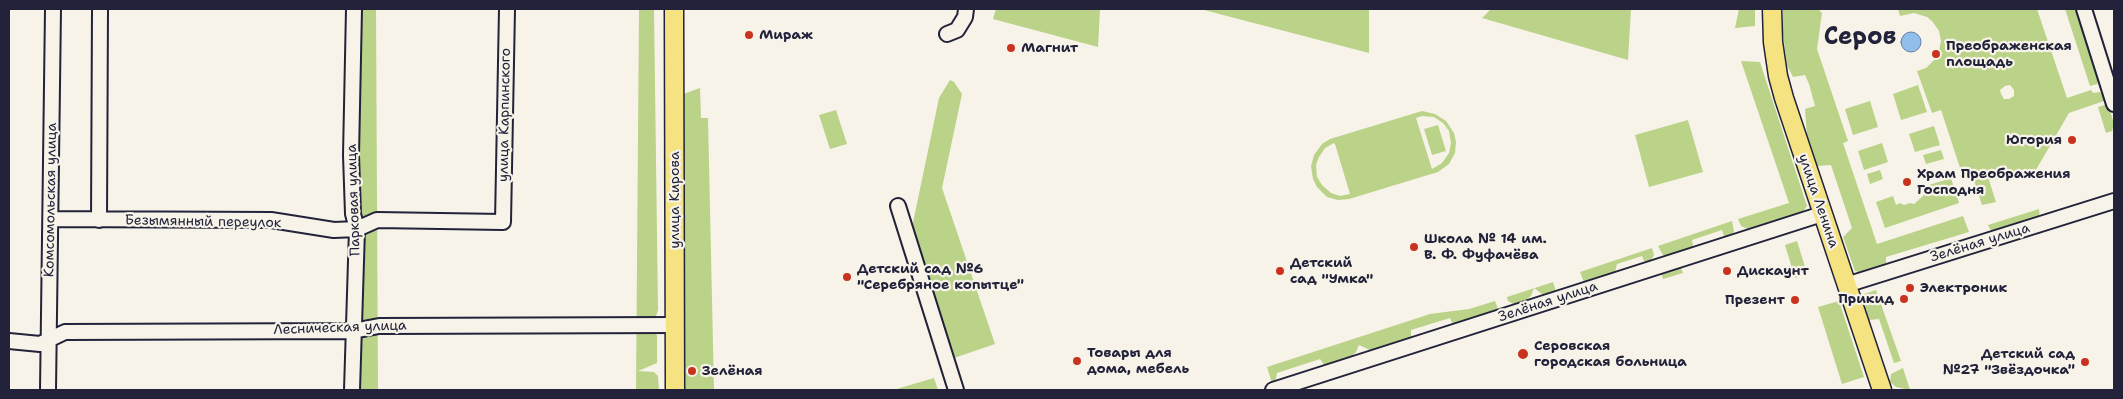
<!DOCTYPE html>
<meta charset="utf-8">
<style>
body{margin:0}
#map{position:relative;width:2123px;height:399px;overflow:hidden;background:#f7f3e8;font-family:"Shantell Sans",sans-serif}
canvas{display:block}
.frame{position:absolute;inset:0;border:10px solid #22223b;pointer-events:none}
</style>
<div id="map">
<canvas width="2123" height="399"></canvas>
<div class="frame"></div>
</div>
<script>
const ctx = document.querySelector('canvas').getContext('2d');
ctx.lineJoin = 'round';
function paint(path, color) { ctx.fillStyle = color; ctx.fill(path, 'evenodd'); }
const poly = rows => new Path2D(rows.map(r => 'M' + r).join(''));
function strokePath(path, color, width, dash) { ctx.strokeStyle = color; ctx.lineWidth = width; ctx.lineCap = dash ? 'butt' : 'round'; ctx.setLineDash(dash || []); ctx.stroke(path); }
function label(font, color, halo, rows, align = 'center') {
  ctx.font = font + ' "Shantell Sans",sans-serif'; ctx.lineWidth = 4.5; ctx.setLineDash([]); ctx.textBaseline = 'middle'; ctx.strokeStyle = halo; ctx.fillStyle = color; for (const [text, x, y, turn = 0] of rows) {
    ctx.save(); ctx.translate(x, y); ctx.rotate((+turn || 0) * Math.PI / 180); ctx.textAlign = isNaN(turn) ? turn : align; if (halo) ctx.strokeText(text, 0, 0); ctx.fillText(text, 0, 0); ctx.restore();
  }
}
paint(poly([
 [355,9,376,9,378,390,352,390],
 [639,9,654,9,658,310,656,316,639,325,657,335,657,363,638,371,654,372,658,376,659,390,636,390],
 [996,9,1100,9,1098,47,993,19],
 [1200,9,1369,9,1369,53],
 [1491,9,1631,9,1628,60,1482,18],
 [1739,9,1755,9,1755,26,1735,28],
 [1783,9,1818,9,1822,13,1817,49,1848,141,1843,143,1877,244,1963,216,1969,232,1886,257,1886,266,1863,273,1855,271,1843,237,1852,228,1831,165,1817,166,1807,135,1805,109,1815,106,1809,84,1805,75,1793,77,1787,65,1783,34],
 [1898,9,2037,9,2067,98,2091,90,2093,93,2099,92,2104,94,2107,100,2069,113,2033,175,1989,180,1996,202,1982,205,1972,174,1963,177,1941,110,1932,113,1917,71,1926,68,1938,56,1941,41,1939,31,1932,21,1927,17,1914,13,1900,16],
 [2010,85,2014,90,2014,96,2009,99,2004,99,2001,94,2000,90,2005,86],
 [2065,9,2076,9,2100,79,2097,84,2090,86],
 [1741,61,1760,62,1807,206,1802,213,1750,230,1741,226,1738,219,1789,203],
 [950,80,954,82,962,94,942,188,995,344,954,358,911,232,939,98],
 [1918,85,1927,112,1901,120,1893,94],
 [700,88,701,118,708,118,714,390,682,390,678,96],
 [1870,101,1878,127,1853,135,1845,109],
 [2108,104,2114,124,2112,131,2106,133,2098,107],
 [836,110,847,144,830,149,819,115],
 [1422,111,1435,114,1446,121,1454,133,1456,142,1455,153,1449,164,1438,172,1349,199,1338,200,1327,197,1317,187,1313,179,1311,166,1314,155,1322,144,1330,139],
 [1422,116,1434,117,1443,123,1449,131,1451,143,1449,153,1442,163,1432,169,1416,118],
 [1334,143,1335,144,1350,194,1340,196,1331,193,1322,185,1317,177,1316,165,1319,157,1325,148],
 [1688,120,1703,172,1649,187,1635,135],
 [1438,125,1446,151,1432,155,1424,129],
 [1934,126,1940,145,1915,152,1909,134],
 [1882,143,1888,162,1864,170,1858,151],
 [1941,150,1944,159,1926,164,1923,155],
 [1880,170,1883,179,1870,184,1867,174],
 [1951,178,1959,203,1885,228,1876,202,1893,196,1896,205,1900,203,1904,205,1910,203,1914,204,1923,196,1929,185],
 [2039,209,2040,219,1993,233,1990,229,1988,225],
 [1732,221,1734,232,1728,237,1724,236,1722,230,1692,240,1693,245,1691,248,1669,255,1663,255,1658,246],
 [1797,241,1807,273,1795,278,1785,245],
 [1652,248,1654,255,1650,262,1644,261,1642,256,1617,264,1615,272,1584,282,1580,272],
 [1680,266,1683,273,1663,279,1660,270],
 [1553,282,1556,292,1543,295,1534,288,1531,296,1523,302,1515,305,1508,301,1507,297],
 [1876,290,1901,361,1894,363,1879,319,1869,320,1861,295],
 [1495,301,1498,309,1456,323,1452,323,1450,318,1411,330,1411,337,1370,350,1359,345,1356,352,1351,357,1325,366,1320,359,1277,373,1276,379,1272,383,1267,367,1430,314,1469,309],
 [1839,301,1864,377,1842,384,1818,307],
 [1903,368,1910,390,1896,387,1890,382,1891,374],
 [934,378,938,390,893,390]
]), '#bbd389');
const water = poly([
 '1901 42a10 10 0 1 1 20 0a10 10 0 1 1-20 0Z'
]);
paint(water, '#92beeb');
strokePath(water, '#6580a5', 1);
const minor = poly([
 [2084,9,2114,104],
 [947,34,957,30,965,17,966,9],
 [898,206,956,390],
 [51,219,271,220,334,230,357,229,377,220,503,222,507,9],
 [99,220,100,9],
 [1846,285,2114,201],
 [9,341,40,344,65,332,353,331,379,326,675,325],
 [48,390,53,9],
 [352,390,357,229,353,214,351,155,354,9],
 [1273,390,1822,214]
]);
const major = poly([
 [674,9,675,390],
 [1772,9,1773,42,1778,76,1784,98,1882,390]
]);
strokePath(minor, '#22223b', 18);
strokePath(major, '#22223b', 21);
strokePath(minor, '#f7f3e8', 14);
strokePath(major, '#f5e381', 18);
for (const [x, y, r, color] of [
 [749,35,5,"#c8321e"],
 [1011,48,5,"#c8321e"],
 [1936,54,5,"#c8321e"],
 [2072,140,5,"#c8321e"],
 [1907,182,5,"#c8321e"],
 [1414,247,5,"#c8321e"],
 [1280,271,5,"#c8321e"],
 [1727,271,5,"#c8321e"],
 [847,277,5,"#c8321e"],
 [1910,288,5,"#c8321e"],
 [1904,299,5,"#c8321e"],
 [1795,300,5,"#c8321e"],
 [1523,354,6,"#c8321e"],
 [1077,361,5,"#c8321e"],
 [2085,362,5,"#c8321e"],
 [692,371,5,"#c8321e"]
]) { const dot = new Path2D(); dot.arc(x, y, r, 0, 2 * Math.PI); ctx.fillStyle = color; ctx.fill(dot); strokePath(dot, '#f7f3e8', 2); }
label('bold 14px', '#22223b', '#f7f3e8', [
 ["Мираж",759,35],
 ["Преображенская",1946,46],
 ["площадь",1946,62],
 ["Магнит",1021,48],
 ["Югория",2062,140,"right"],
 ["Храм Преображения",1917,174],
 ["Господня",1917,190],
 ["Школа № 14 им.",1424,239],
 ["В. Ф. Фуфачёва",1424,255],
 ["Детский",1290,263],
 ["сад \"Умка\"",1290,279],
 ["Детский сад №6",857,269],
 ["\"Серебряное копытце\"",857,285],
 ["Дискаунт",1737,271],
 ["Электроник",1920,288],
 ["Прикид",1894,299,"right"],
 ["Презент",1785,300,"right"],
 ["Серовская",1534,346],
 ["городская больница",1534,362],
 ["Товары для",1087,353],
 ["дома, мебель",1087,369],
 ["Детский сад",2075,354,"right"],
 ["№27 \"Звёздочка\"",2075,370,"right"],
 ["Зелёная",702,371]
], 'left');
label('14px', '#22223b', '#f7f3e8', [
 ["улица Карпинского",505,115,-89],
 ["Комсомольская улица",51,200,-89],
 ["Парковая улица",354,200,-92],
 ["улица Кирова",675,200,-90],
 ["улица Ленина",1818,201,71],
 ["Безымянный переулок",203,222,1],
 ["Зелёная улица",1980,243,-17],
 ["Зелёная улица",1548,302,-18],
 ["Лесническая улица",340,328,-2]
]);
label('bold 24px', '#22223b', '#f7f3e8', [
 ["Серов",1860,38]
]);
</script>
